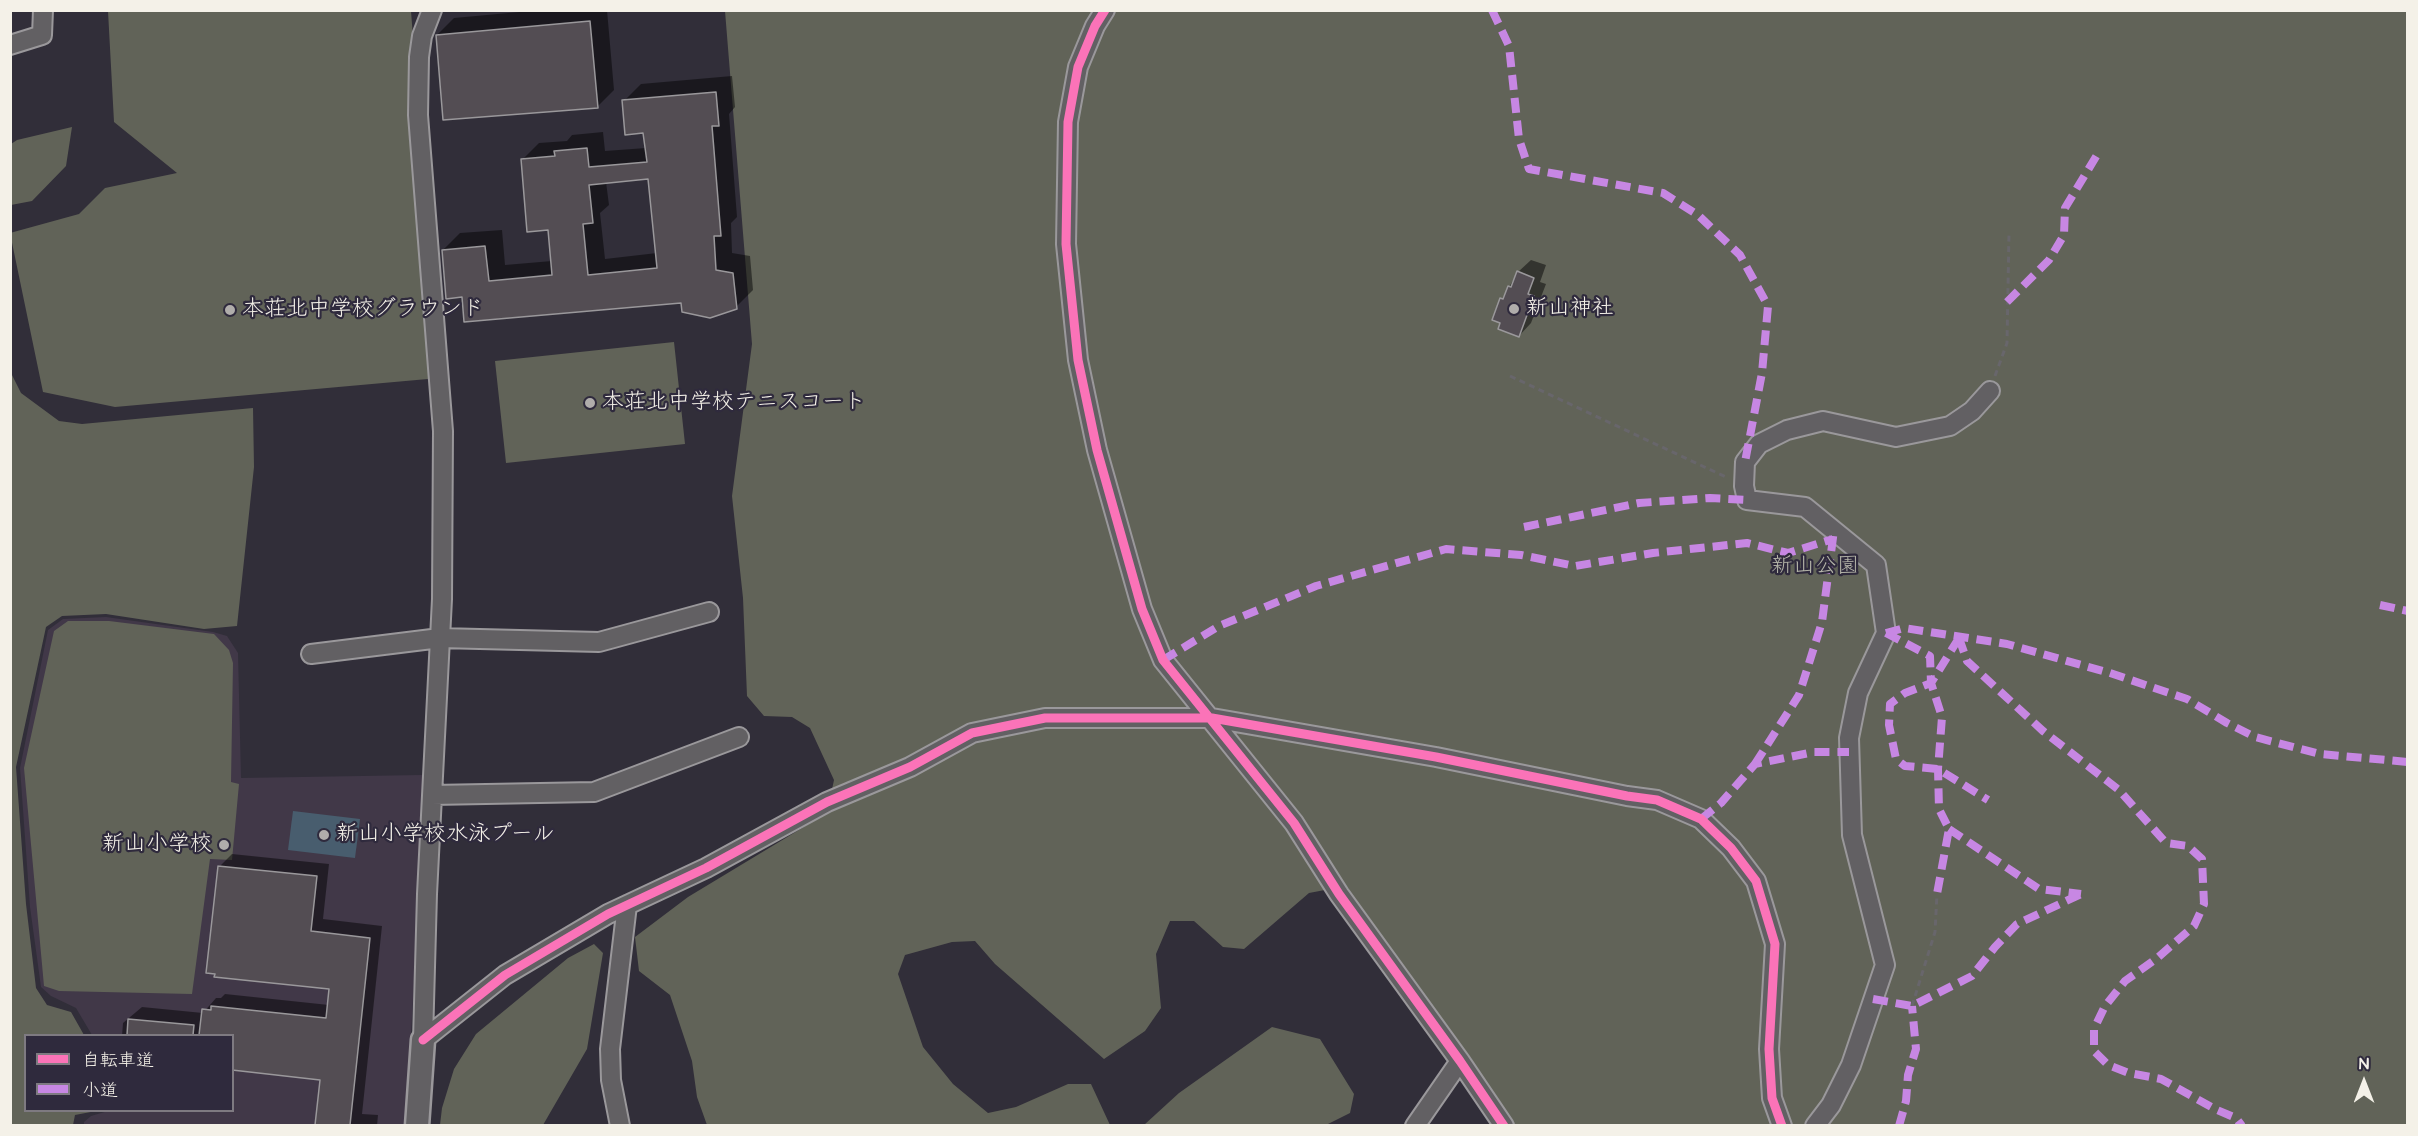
<!DOCTYPE html>
<meta charset="utf-8">
<style>
body{margin:0}
#map{position:relative;width:2418px;height:1136px;overflow:hidden;background:#312e39;font-family:"Architects Daughter","Klee One",sans-serif}
canvas{display:block}
.frame{position:absolute;inset:0;border:12px solid #f4f1e8;pointer-events:none}
.legend{position:absolute;left:24px;top:1034px;width:210px;height:78px;box-sizing:border-box;background:#2f2a3d;border:2px solid #7e7a81;margin:0;padding:8px 10px;list-style:none;font-size:18px;color:#f4f1e8}
.legend li{display:flex;align-items:center;gap:12px;height:30px}
.legend b{width:30px;border:2px solid #7e7a81}
.north{position:absolute;left:2334px;top:1052px;width:60px;height:60px;-webkit-text-stroke:4px #2f2a3d;paint-order:stroke;rotate:0deg;font-size:16px;font-weight:700;line-height:24px;text-align:center;color:#f4f1e8}
.north::after{content:'';display:block;margin:auto;width:21px;height:27px;background:#f4f1e8;clip-path:polygon(50% 0,100% 100%,50% 72%,0 100%)}
</style>
<div id="map">
<canvas width="2418" height="1136"></canvas>
<div class="frame"></div>
<ul class="legend">
<li><b style="height:8px;background:#fb73b8"></b>自転車道</li>
<li><b style="height:8px;background:#c787e3"></b>小道</li>
</ul>
<div class="north">N</div>
</div>
<script>
const ctx = document.querySelector('canvas').getContext('2d');
ctx.lineJoin = 'round';
function paint(path, color) { ctx.fillStyle = color; ctx.fill(path, 'evenodd'); }
const poly = rows => new Path2D(rows.map(r => 'M' + r).join(''));
function strokePath(path, color, width, dash) { ctx.strokeStyle = color; ctx.lineWidth = width; ctx.lineCap = dash ? 'butt' : 'round'; ctx.setLineDash(dash || []); ctx.stroke(path); }
function label(font, color, halo, rows, align = 'center') {
  ctx.font = font + ' "Architects Daughter","Klee One",sans-serif'; ctx.lineWidth = 4.5; ctx.setLineDash([]); ctx.textBaseline = 'middle'; ctx.strokeStyle = halo; ctx.fillStyle = color; for (const [text, x, y, turn = 0] of rows) {
    ctx.save(); ctx.translate(x, y); ctx.rotate((+turn || 0) * Math.PI / 180); ctx.textAlign = isNaN(turn) ? turn : align; if (halo) ctx.strokeText(text, 0, 0); ctx.fillText(text, 0, 0); ctx.restore();
  }
}
paint(poly([
 [106,617,213,632,227,636,238,653,241,778,422,775,425,783,406,1125,84,1125,84,1122,91,1116,108,1111,232,1110,232,1036,92,1035,76,1008,51,996,41,987,30,907,20,768,48,630,63,619]
]), '#413848');
paint(poly([
 [108,11,411,11,439,378,115,407,43,392,10,233,79,214,105,188,177,173,114,122],
 [725,11,2407,11,2407,1125,1512,1125,1512,1120,1364,918,1346,886,1309,893,1244,949,1223,947,1194,921,1170,921,1156,954,1161,1008,1145,1031,1104,1059,995,964,975,941,952,942,905,955,898,974,923,1047,953,1084,988,1113,1016,1107,1068,1084,1091,1084,1110,1125,707,1125,697,1097,692,1061,670,995,639,971,635,937,688,897,827,813,834,780,810,728,792,717,764,716,747,696,743,598,732,496,752,344],
 [72,127,66,166,32,201,11,205,11,144,17,140],
 [674,342,685,444,506,463,495,361],
 [11,373,21,393,59,421,82,424,253,408,254,467,237,626,204,629,106,614,62,616,46,627,16,767,26,904,36,988,47,1005,71,1012,84,1035,26,1036,26,1110,96,1111,75,1115,73,1125,11,1125],
 [68,621,109,621,214,634,229,650,233,663,231,782,239,784,232,860,210,859,192,994,59,991,44,986,24,768,54,631],
 [594,944,603,953,587,1049,543,1125,440,1125,442,1108,454,1069,476,1034,568,958],
 [1272,1027,1320,1039,1354,1094,1350,1113,1326,1125,1144,1125,1179,1093]
]), '#616358');
paint(poly([
 [293,811,360,819,355,858,288,850]
]), '#485d6e');
paint(poly([
 [541,10,607,10,614,90,597,107,437,35,454,18],
 [732,76,735,107,729,114,737,217,731,223,732,253,750,256,753,290,736,307,682,301,463,295,443,250,460,233,502,230,505,265,552,261,549,229,522,160,539,143,567,141,572,135,603,132,605,151,646,148,645,132,624,101,641,84],
 [649,177,657,253,605,259,600,213,609,205,606,182],
 [1531,260,1546,265,1540,282,1546,284,1531,323,1519,336,1502,299,1518,272],
 [232,854,329,864,323,919,382,926,362,1114,378,1115,377,1126,316,1126,321,1079,232,1036,122,1036,123,1023,142,1007,203,1013,216,998,221,998,225,994,329,1005,330,988,220,866]
]), '#0007');
const building = poly([
 [590,21,598,108,443,120,436,35,590,21],
 [716,92,719,126,712,126,721,236,714,236,716,270,733,273,737,309,710,318,682,312,681,303,464,322,462,297,446,299,442,250,485,246,489,281,552,275,548,230,527,232,521,159,555,156,554,151,587,148,589,167,647,162,643,133,625,135,622,100,716,92],
 [648,179,657,268,588,275,583,224,593,223,589,185,648,179],
 [1517,271,1534,278,1528,294,1534,296,1519,337,1498,329,1500,323,1492,320,1500,298,1503,299,1508,286,1511,287,1517,271],
 [218,866,317,876,311,931,370,938,350,1125,315,1125,320,1080,232,1070,232,1035,199,1035,202,1009,211,1010,211,1006,326,1018,329,989,214,977,215,974,206,973,218,866],
 [128,1019,194,1025,193,1035,127,1035,128,1019]
]);
paint(building, '#534d53');
strokePath(building, '#9a989b', 1.5);
const minor = poly([
 [1105,10,1095,26,1078,67,1068,122,1066,244,1078,360,1097,450,1142,609,1163,660,1294,823,1339,894,1460,1061,1504,1126],
 [10,45,42,35,43,10],
 [311,654,440,638,599,642,709,612],
 [432,795,594,792,739,737],
 [423,1040,505,975,608,914,706,868,827,802,910,767,972,733,1045,718,1212,718,1436,757,1627,796,1657,800,1701,819,1731,848,1756,881,1775,944,1769,1049,1772,1098,1782,1126],
 [423,1040,427,894,442,599,443,431,418,115,419,57,422,36,432,10],
 [620,1126,611,1080,610,1049,627,905],
 [1415,1126,1460,1061],
 [1815,1126,1831,1105,1851,1065,1885,965,1852,835,1849,738,1858,693,1886,633,1876,565,1805,507,1747,500,1744,486,1745,462,1759,444,1787,430,1823,421,1896,437,1950,426,1972,411,1990,391]
]);
const tertiary = poly([
 [417,1126,423,1040]
]);
strokePath(minor, '#9a989b', 22);
strokePath(tertiary, '#9a989b', 27);
strokePath(poly([
 [1510,376,1728,478],
 [1995,376,2007,343,2009,232],
 [1912,1006,1935,932,1937,894]
]), '#68666b', 3, [6, 4.5]);
strokePath(minor, '#626063', 18);
strokePath(tertiary, '#626063', 22);
strokePath(poly([
 [1492,10,1509,46,1519,139,1529,169,1663,193,1698,215,1740,255,1768,306,1762,373,1745,462],
 [2007,302,2049,260,2064,235,2065,208,2100,150],
 [1524,527,1639,503,1710,498,1747,500],
 [2380,605,2408,611],
 [1886,633,1904,628,2007,644,2110,673,2187,699,2227,723,2255,737,2320,754,2408,762],
 [1886,633,1930,656,1931,683,1942,717,1938,769,1939,809,1949,829,1937,894],
 [1959,638,1967,661,2043,731,2119,790,2166,843,2188,846,2202,859,2204,904,2194,926,2156,959,2125,981,2105,1006,2094,1029,2094,1051,2108,1065,2129,1073,2161,1079,2217,1110,2236,1118,2242,1126],
 [1959,638,1931,683,1905,693,1890,704,1889,725,1896,759,1905,766,1938,769,1988,800],
 [1163,660,1219,626,1316,586,1446,549,1521,555,1575,566,1653,553,1747,543,1788,553,1833,539],
 [1755,764,1799,695,1822,622,1834,530],
 [1701,819,1721,803,1755,764,1814,752,1849,752],
 [1949,829,2039,889,2081,894],
 [1873,999,1912,1006,1972,976,1995,947,2017,924,2081,894],
 [1899,1126,1906,1101,1908,1075,1916,1049,1912,1006]
]), '#c787e3', 8, [15, 8]);
strokePath(poly([
 [1105,10,1095,26,1078,67,1068,122,1066,244,1078,360,1097,450,1142,609,1163,660,1294,823,1339,894,1460,1061,1504,1126],
 [423,1040,505,975,608,914,706,868,827,802,910,767,972,733,1045,718,1212,718,1436,757,1627,796,1657,800,1701,819,1731,848,1756,881,1775,944,1769,1049,1772,1098,1782,1126]
]), '#fb73b8', 9);
for (const [x, y, r, color] of [
 [1514,309,6,"#b0adab"],
 [230,310,6,"#b0adab"],
 [590,403,6,"#b0adab"],
 [324,835,6,"#b0adab"],
 [224,845,6,"#b0adab"]
]) { const dot = new Path2D(); dot.arc(x, y, r, 0, 2 * Math.PI); ctx.fillStyle = color; ctx.fill(dot); strokePath(dot, '#2f2a3d', 2); }
label('22px', '#f4f1e8', '#2f2a3d', [
 ["新山神社",1526,309],
 ["本荘北中学校グラウンド",242,310],
 ["本荘北中学校テニスコート",602,403],
 ["新山小学校水泳プール",336,835],
 ["新山小学校",212,845,"right"]
], 'left');
label('22px', '#b5b5a9', '#2f2a3d', [
 ["新山公園",1815,567]
]);
</script>
